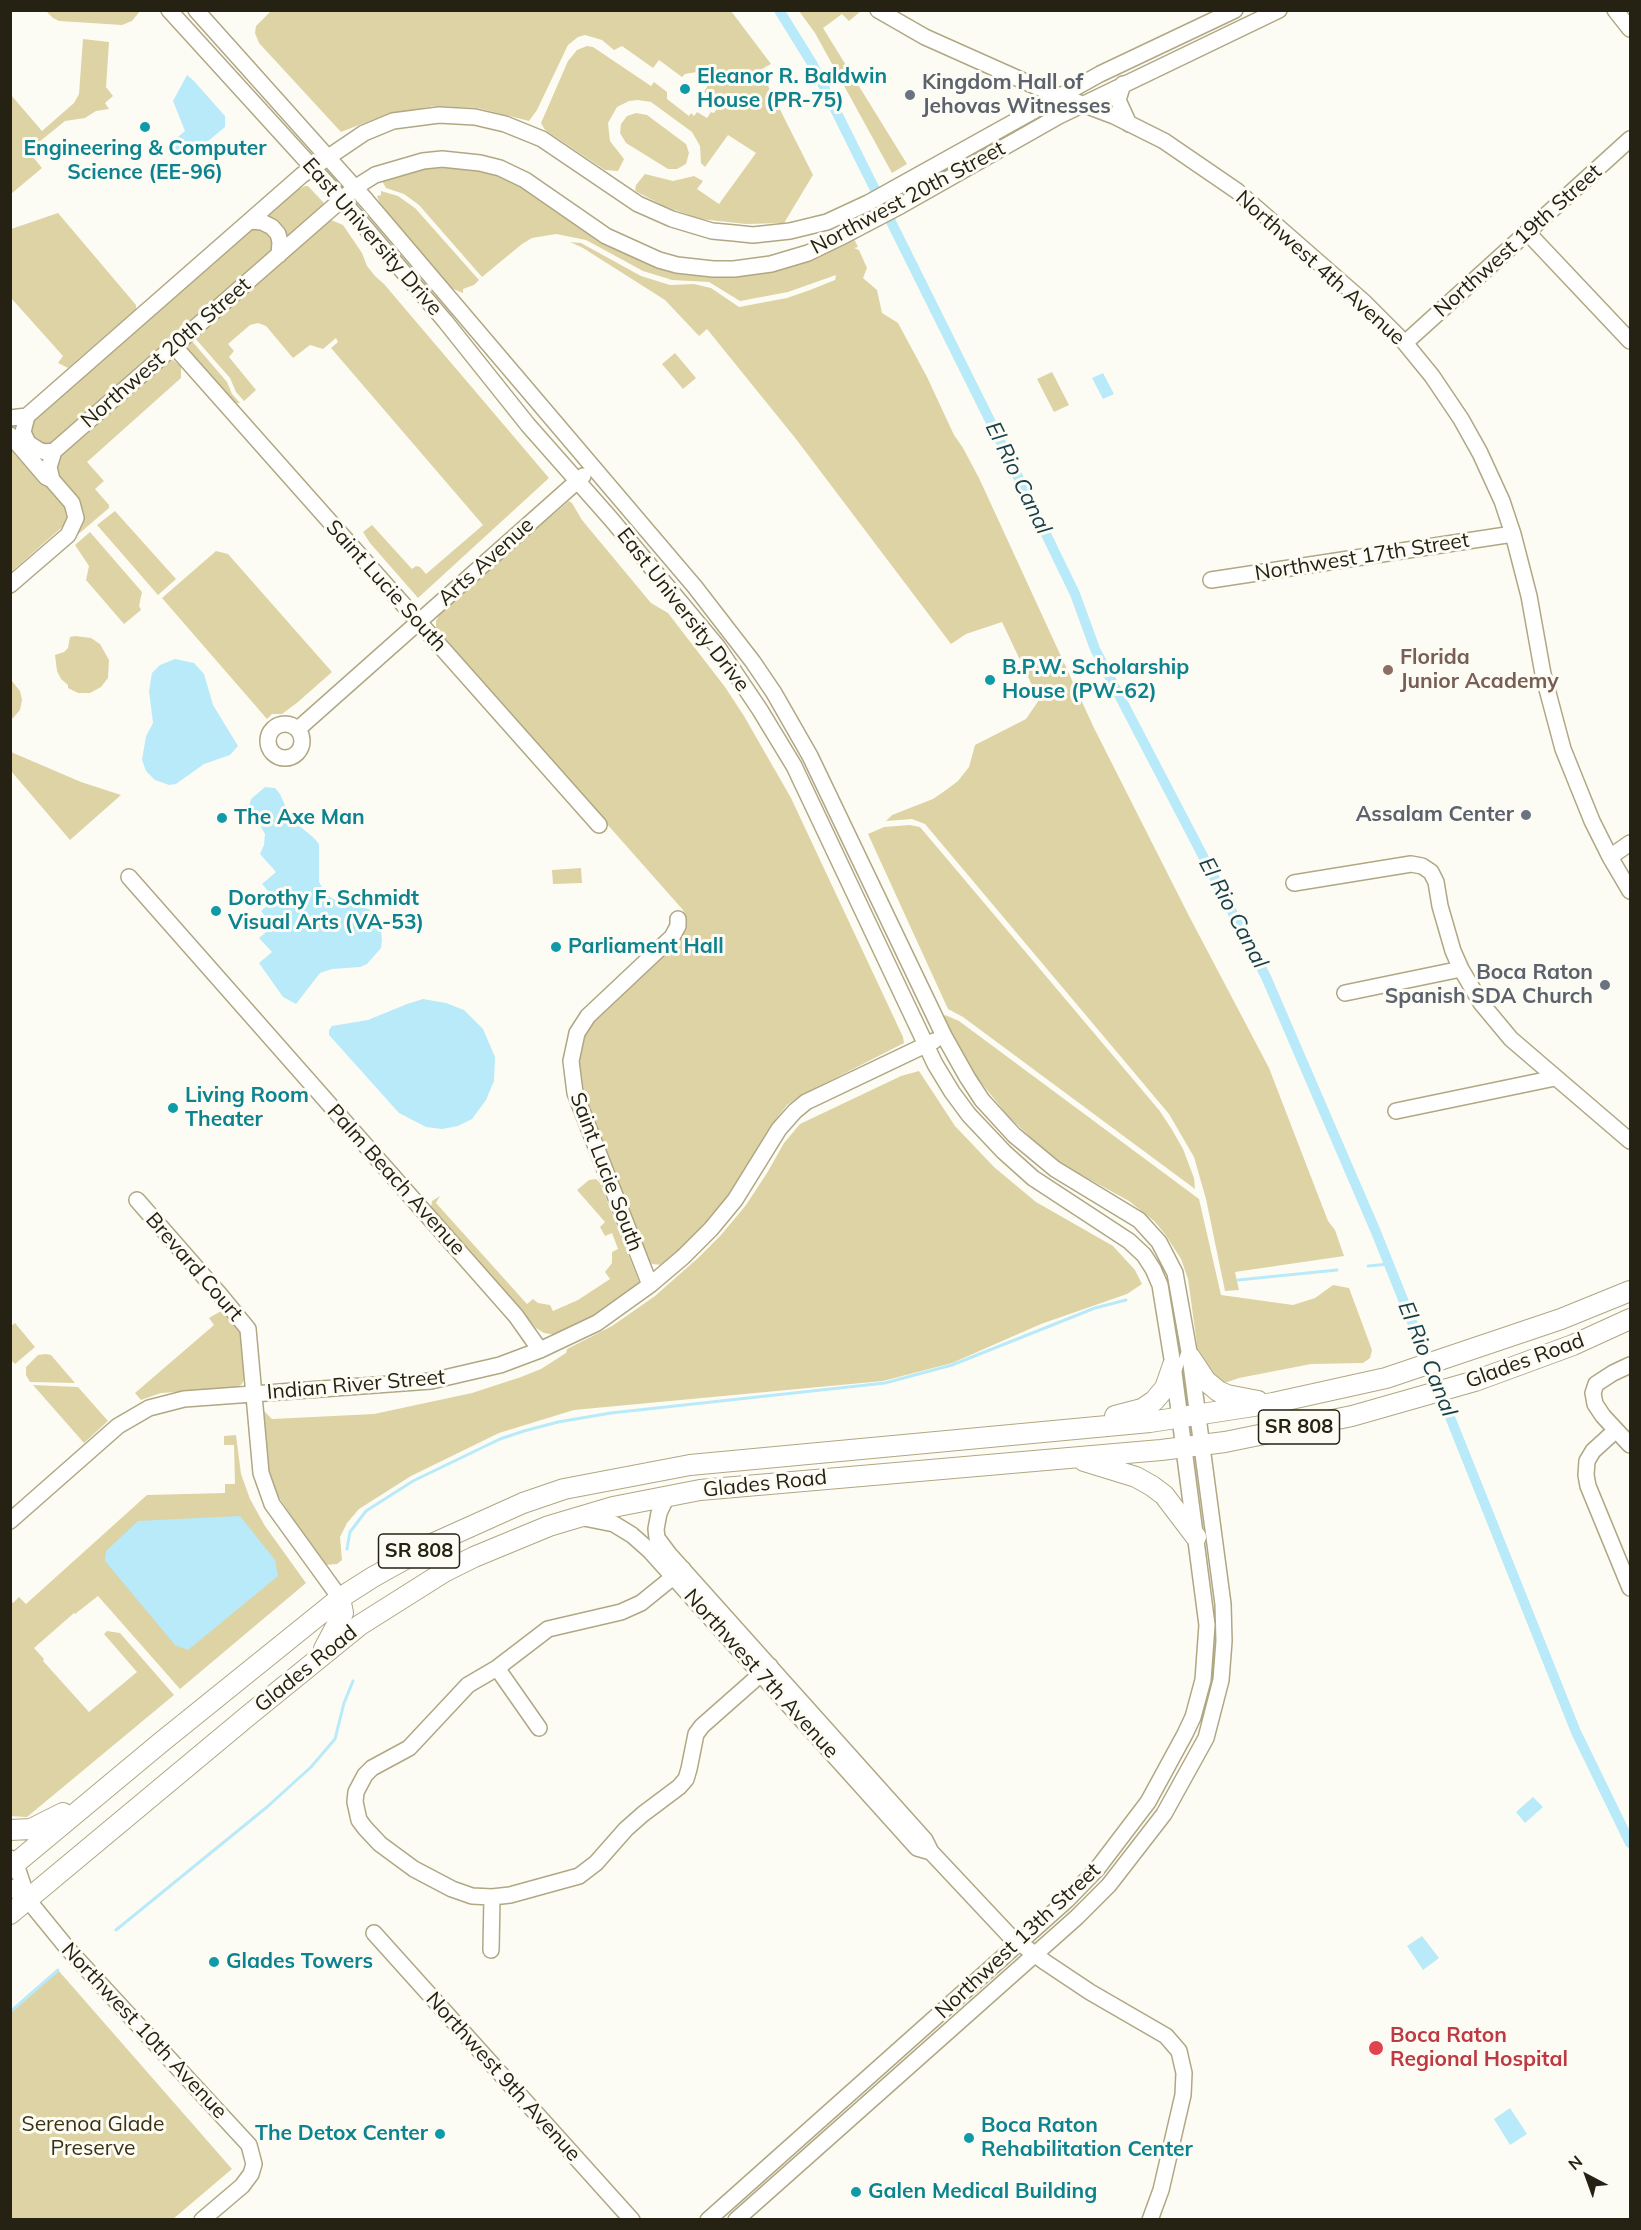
<!DOCTYPE html>
<style>
body{margin:0}
#map{position:relative;width:1641px;height:2230px;overflow:hidden;background:#fdfcf4;font-family:Mulish,sans-serif}
canvas{display:block}
.frame{position:absolute;inset:0;border:12px solid #252113;pointer-events:none}
.north{position:absolute;left:1557px;top:2146px;width:60px;height:60px;-webkit-text-stroke:4px #fdfcf4;paint-order:stroke;rotate:319deg;font-size:16px;font-weight:700;line-height:24px;text-align:center;color:#252113}
.north::after{content:'';display:block;margin:auto;width:21px;height:27px;background:#252113;clip-path:polygon(50% 0,100% 100%,50% 72%,0 100%)}
</style>
<div id="map">
<canvas width="1641" height="2230"></canvas>
<div class="frame"></div>
<div class="north">N</div>
</div>
<script>
const ctx = document.querySelector('canvas').getContext('2d');
ctx.lineJoin = 'round';
function paint(path, color) { ctx.fillStyle = color; ctx.fill(path, 'evenodd'); }
const poly = rows => new Path2D(rows.map(r => 'M' + r).join(''));
function strokePath(path, color, width, dash) { ctx.strokeStyle = color; ctx.lineWidth = width; ctx.lineCap = dash ? 'butt' : 'round'; ctx.setLineDash(dash || []); ctx.stroke(path); }
function label(font, color, halo, rows, align = 'center') {
  ctx.font = font + ' Mulish,sans-serif'; ctx.lineWidth = 6; ctx.setLineDash([]); ctx.textBaseline = 'middle'; ctx.strokeStyle = halo; ctx.fillStyle = color; for (const [text, x, y, turn = 0] of rows) {
    ctx.save(); ctx.translate(x, y); ctx.rotate((+turn || 0) * Math.PI / 180); ctx.textAlign = isNaN(turn) ? turn : align; if (halo) ctx.strokeText(text, 0, 0); ctx.fillText(text, 0, 0); ctx.restore();
  }
}
paint(poly([
 [272,10,731,11,771,64,760,70,813,175,784,223,746,224,700,219,664,206,637,192,635,190,636,185,645,174,673,181,694,176,703,181,697,189,719,204,756,153,728,135,705,167,701,163,700,146,692,132,651,102,638,100,629,101,617,107,608,123,610,141,624,159,618,171,605,170,545,130,541,123,568,61,577,50,587,46,593,47,651,86,654,82,667,92,667,99,689,116,691,113,694,116,697,112,707,118,711,112,714,113,720,104,704,92,708,85,707,79,697,72,685,74,682,77,659,60,653,68,622,46,614,50,602,40,585,35,578,37,568,45,537,110,529,121,478,108,434,106,385,115,341,132,259,43,255,33,256,26],
 [46,11,140,11,132,21,122,25,59,21,53,18],
 [799,11,861,11,849,21,842,14,823,28,907,164,892,173,815,33],
 [83,39,109,42,106,87,113,96,105,103,109,109,96,111,85,118,65,121,28,151,42,168,11,194,11,95,42,131,74,103,79,94],
 [636,113,647,115,686,144,689,153,686,164,677,169,668,169,626,143,620,133,621,124,627,116],
 [443,166,473,168,498,175,524,187,598,239,626,254,651,265,697,275,723,277,780,270,817,258,854,239,858,247,854,248,859,250,867,268,863,278,877,290,882,313,898,323,927,377,954,435,963,448,979,478,1094,728,1188,914,1269,1068,1328,1221,1335,1230,1344,1256,1235,1272,1239,1290,1225,1291,1206,1199,1194,1157,1169,1114,925,824,912,819,886,821,892,815,933,799,946,790,958,781,969,767,975,745,1026,719,1039,700,1002,622,966,634,951,644,796,439,707,329,699,336,665,300,583,248,570,242,581,243,641,276,670,285,694,284,711,288,739,307,787,298,810,290,835,280,836,275,788,292,740,301,709,282,672,280,643,271,586,240,556,234,532,238,522,244,482,277,419,205,404,194,386,188,382,181,419,169],
 [305,186,308,186,324,203,323,206,287,239,267,216,297,190],
 [381,191,398,196,415,208,479,280,474,285,463,289,463,293,451,288,382,208,377,196,381,195],
 [58,213,136,305,136,309,68,368,58,363,63,356,11,298,11,229],
 [331,220,343,225,362,253,367,266,375,276,384,284,549,478,418,598,370,543,363,532,372,525,412,569,416,566,420,567,426,574,483,525,331,348,338,342,336,338,323,349,310,345,293,358,266,326,258,323,250,325,228,344,234,351,229,357,256,390,244,401,236,392,230,378,194,337],
 [258,226,275,235,272,253,50,445,45,446,31,438,30,424,32,420,248,231],
 [191,340,227,382,232,394,240,403,234,403,189,353,187,346],
 [675,353,696,378,683,389,662,364],
 [173,360,181,366,181,378,87,462,104,481,95,489,109,505,109,508,75,537,82,525,83,511,78,500,59,476,56,466,58,457,165,363],
 [1052,372,1069,405,1054,412,1037,379],
 [10,442,68,508,69,521,11,572],
 [569,501,572,503,582,520,651,603,668,613,725,687,744,716,791,798,903,1037,904,1043,800,1096,787,1105,776,1119,755,1158,723,1204,693,1239,662,1265,652,1264,648,1259,581,1092,578,1062,584,1037,599,1013,682,937,685,916,683,910,438,633,436,628,436,621,441,611],
 [115,511,176,579,158,595,97,525],
 [90,532,142,592,139,606,141,610,124,624,86,580,89,566,75,545],
 [216,551,228,554,332,672,298,702,282,714,272,714,267,719,162,598],
 [75,636,91,638,100,644,109,660,108,678,101,687,90,693,78,693,68,688,68,685,61,679,57,671,55,655,64,652,68,648,70,637],
 [11,680,20,691,22,700,20,710,13,718,11,718],
 [11,752,81,782,121,795,70,840,11,771],
 [910,825,920,827,1159,1110,1171,1128,1183,1149,1194,1178,1195,1189,963,1017,948,1009,868,834,884,827],
 [581,868,582,883,553,884,552,870],
 [945,1015,959,1021,1199,1199,1221,1295,1293,1305,1315,1298,1333,1285,1349,1288,1372,1350,1370,1358,1363,1363,1311,1364,1239,1378,1219,1385,1199,1359,1188,1279,1181,1259,1165,1234,1154,1221,1129,1201,1067,1167,1043,1149,1008,1116,975,1075,943,1017],
 [919,1071,955,1126,994,1167,1036,1202,1113,1246,1135,1270,1142,1284,1127,1294,1041,1324,952,1363,883,1381,574,1410,499,1433,411,1476,359,1509,347,1523,340,1537,342,1560,337,1564,324,1565,274,1490,264,1451,261,1408,272,1419,374,1414,472,1393,521,1377,541,1369,566,1353,567,1349,612,1326,655,1296,698,1258,721,1235,746,1205,767,1173,784,1143,800,1124,901,1076],
 [596,1179,600,1183,639,1282,614,1304,590,1319,556,1335,544,1333,536,1328,433,1212,431,1207,432,1201,440,1196,436,1203,527,1304,533,1299,538,1303,550,1305,553,1311,578,1300,610,1279,605,1272,612,1263,612,1252,618,1249,612,1233,605,1236,600,1227,605,1222,577,1190,589,1180],
 [221,1311,226,1311,242,1331,245,1377,242,1384,236,1388,161,1393,141,1400,135,1393,214,1325,209,1318],
 [15,1323,35,1347,15,1364,11,1360,10,1327],
 [46,1354,51,1355,75,1383,30,1382,26,1375,26,1367,38,1355],
 [33,1385,78,1387,108,1421,84,1443],
 [236,1435,241,1474,250,1499,265,1526,306,1583,180,1689,98,1596,75,1614,74,1613,34,1648,44,1659,43,1661,89,1712,137,1672,104,1634,107,1631,120,1633,174,1695,27,1817,10,1816,10,1600,13,1603,19,1597,26,1604,147,1495,225,1493,225,1484,235,1484,234,1445,224,1445,224,1436],
 [58,1970,232,2169,173,2219,11,2219,11,2012]
]), '#ded3a5');
paint(poly([
 [187,75,194,81,225,116,225,127,207,142,184,154,172,156,169,156,166,147,185,131,173,101],
 [1103,373,1114,394,1103,399,1092,378],
 [175,659,194,663,204,674,213,705,238,746,230,755,204,764,176,784,169,785,155,780,146,771,142,760,146,736,153,723,149,691,152,673,160,665],
 [265,787,275,788,280,794,291,819,314,838,319,844,319,882,326,894,338,902,369,909,380,923,382,939,381,948,367,964,360,967,332,969,320,973,296,1004,283,997,259,963,272,952,259,938,273,926,261,911,275,899,262,884,276,872,260,854,264,845,265,834,249,806,251,799],
 [423,999,446,1003,464,1010,483,1029,495,1057,494,1081,486,1100,472,1119,458,1126,442,1129,426,1127,399,1113,329,1035,329,1030,332,1026,368,1020,407,1004],
 [240,1516,275,1560,278,1576,188,1650,175,1645,105,1561,106,1551,138,1521],
 [1533,1797,1543,1807,1525,1823,1516,1812],
 [1422,1936,1439,1958,1423,1970,1407,1946],
 [1510,2108,1527,2134,1510,2145,1494,2119]
]), '#b8eaf9');
strokePath(poly([
 [1368,1266,1389,1264],
 [1238,1280,1337,1270],
 [347,1549,350,1532,366,1511,413,1481,500,1439,524,1431,558,1422,611,1413,885,1383,952,1365,1095,1308,1126,1300],
 [116,1930,267,1807,311,1767,335,1739,344,1703,353,1681],
 [10,2012,58,1970]
]), '#b8eaf9', 3);
strokePath(poly([
 [779,10,813,65,1029,499,1075,594,1095,649,1266,977,1376,1232,1576,1732,1630,1843]
]), '#b8eaf9', 10);
const minor = poly([
 [169,10,342,200,445,321,528,425,611,519,717,646,760,710,794,766,935,1064,952,1092,969,1115,1004,1152,1033,1178,1129,1241,1144,1255,1153,1269,1160,1285,1173,1365,1207,1625,1203,1680,1193,1717,1185,1734,1148,1802,1097,1869,1067,1900,708,2220],
 [196,10,366,200,695,587,753,662,774,693,810,756,944,1036,967,1077,982,1100,1014,1135,1055,1169,1139,1220,1159,1242,1175,1273,1190,1357,1223,1604,1224,1641,1221,1680,1206,1738,1164,1814,1109,1885,1077,1917,736,2220],
 [878,10,925,37,1037,87,1114,116,1164,141,1237,191,1365,303,1405,343,1432,376,1461,419,1480,453,1502,501,1513,534,1529,596,1543,674,1563,749,1592,821,1610,857,1630,891],
 [1615,10,1630,29],
 [1123,84,1118,100,1129,124],
 [250,221,262,222,272,227,278,234,280,242,279,255],
 [1528,233,1630,341],
 [1405,343,1630,139],
 [174,346,599,825],
 [27,416,23,432,28,443,39,450,45,452,54,451],
 [10,418,27,416,302,175,364,133,393,121,439,115,475,117,505,124,542,139,638,204,672,219,712,231,734,233,753,235,790,231,827,222,868,203,1100,74,1235,10],
 [10,435,46,477,52,480,72,503,76,518,68,535,10,585],
 [52,480,49,467,54,451,356,187,375,175,423,161,442,159,480,163,500,168,525,180,606,236,659,260,677,265,713,269,734,269,771,264,808,253,841,237,902,205,1059,116,1279,10],
 [1211,580,1513,534],
 '268 741a17 17 0 1 1 34 0a17 17 0 1 1-34 0Z',
 [298,729,583,476],
 [1610,857,1630,843],
 [129,877,516,1316,540,1350],
 [1294,883,1411,864,1422,866,1431,872,1436,882,1440,906,1453,951,1461,969,1481,1003,1511,1039,1630,1141],
 [1345,993,1461,969],
 [1396,1111,1555,1078],
 [137,1200,221,1296,248,1329,261,1473,272,1504,340,1598],
 [650,1285,575,1093,571,1061,577,1033,588,1016,672,937,678,926,678,919],
 [1630,1365,1613,1373,1596,1384,1593,1393,1595,1404,1603,1416,1630,1445],
 [1616,1430,1593,1451,1587,1461,1586,1475,1588,1486,1630,1588],
 [667,1496,659,1513,656,1529,657,1538,669,1554,925,1840,931,1852,1008,1934,1045,1962,1090,1992,1166,2036,1179,2051,1184,2073,1183,2095,1161,2190,1150,2220],
 [579,1517,614,1524,632,1535,650,1551,917,1848,931,1852],
 [10,1521,118,1426,149,1408,184,1399,431,1381,500,1365,540,1350,597,1323,650,1285,683,1257,711,1229,735,1200,779,1129,795,1111,806,1102,934,1041],
 [683,1569,641,1603,621,1612,548,1629,497,1668,468,1685,409,1748,372,1768,365,1775,356,1792,355,1802,359,1820,365,1828,380,1844,414,1869,452,1889,472,1896,492,1897,510,1895,579,1876,596,1863,626,1829,643,1814,679,1787,686,1779,689,1769,696,1734,702,1726,770,1666],
 [497,1668,539,1728],
 [10,1858,16,1864,28,1900],
 [10,1887,28,1900,68,1949,249,2145,254,2164,251,2174,242,2186,202,2220],
 [374,1933,632,2220],
 [491,1950,492,1897]
]);
const major = poly([
 [1190,1357,1206,1381,1218,1391,1227,1395,1258,1401],
 [1115,1416,1142,1409,1154,1401,1165,1388,1173,1365],
 [1084,1461,1136,1477,1152,1486,1164,1495,1196,1537],
 [324,1649,343,1613,340,1598],
 [10,1830,31,1829,63,1813],
 [10,1868,159,1744,340,1598,373,1577,434,1543,523,1503,564,1489,690,1465,1150,1422,1273,1403,1386,1378,1561,1319,1630,1291],
 [10,1914,249,1715,360,1625,444,1572,474,1557,549,1526,613,1507,700,1490,1161,1450,1225,1442,1352,1416,1475,1381,1573,1345,1630,1319]
]);
strokePath(minor, '#b0a783', 18);
strokePath(major, '#b0a783', 22);
strokePath(minor, '#fff', 15);
strokePath(major, '#fff', 20);
for (const [x, y, r, color] of [
 [685,89,6,"#0f9aa8"],
 [910,95,6,"#6b7280"],
 [145,127,6,"#0f9aa8"],
 [1388,670,6,"#8d6e63"],
 [990,680,6,"#0f9aa8"],
 [1526,815,6,"#6b7280"],
 [222,818,6,"#0f9aa8"],
 [216,911,6,"#0f9aa8"],
 [556,947,6,"#0f9aa8"],
 [1605,985,6,"#6b7280"],
 [173,1108,6,"#0f9aa8"],
 [214,1962,6,"#0f9aa8"],
 [1376,2048,8,"#e0444e"],
 [440,2134,6,"#0f9aa8"],
 [969,2138,6,"#0f9aa8"],
 [856,2192,6,"#0f9aa8"]
]) { const dot = new Path2D(); dot.arc(x, y, r, 0, 2 * Math.PI); ctx.fillStyle = color; ctx.fill(dot); strokePath(dot, '#fdfcf4', 2); }
for (const [x, y, w] of [
 [1299,1427,81],
 [419,1551,81]
]) { const box = new Path2D(); box.roundRect(x - w / 2, y - 17, w, 34, 4.5); ctx.fillStyle = '#fdfcf4'; ctx.fill(box); strokePath(box, '#252113', 1.5); }
label('bold 20px', '#252113', null, [
 ["SR 808",1299,1427],
 ["SR 808",419,1551]
]);
label('bold 21px', '#0d838f', '#fdfcf4', [
 ["Eleanor R. Baldwin",697,77],
 ["House (PR-75)",697,101],
 ["Engineering & Computer",145,149,"center"],
 ["Science (EE-96)",145,173,"center"],
 ["B.P.W. Scholarship",1002,668],
 ["House (PW-62)",1002,692],
 ["The Axe Man",234,818],
 ["Dorothy F. Schmidt",228,899],
 ["Visual Arts (VA-53)",228,923],
 ["Parliament Hall",568,947],
 ["Living Room",185,1096],
 ["Theater",185,1120],
 ["Glades Towers",226,1962],
 ["Boca Raton",981,2126],
 ["Rehabilitation Center",981,2150],
 ["The Detox Center",428,2134,"right"],
 ["Galen Medical Building",868,2192]
], 'left');
label('bold 21px', '#5b616d', '#fdfcf4', [
 ["Kingdom Hall of",922,83,"left"],
 ["Jehovas Witnesses",922,107,"left"],
 ["Assalam Center",1514,815],
 ["Boca Raton",1593,973],
 ["Spanish SDA Church",1593,997]
], 'right');
label('21px', '#252113', '#fdfcf4', [
 ["Northwest 20th Street",908,198,-28],
 ["East University Drive",372,237,49],
 ["Northwest 19th Street",1518,241,-42],
 ["Northwest 4th Avenue",1320,268,42],
 ["Northwest 20th Street",166,353,-41],
 ["Northwest 17th Street",1362,557,-9],
 ["Arts Avenue",486,562,-42],
 ["Saint Lucie South",386,586,48],
 ["East University Drive",683,610,52],
 ["Saint Lucie South",606,1172,69],
 ["Palm Beach Avenue",396,1180,48],
 ["Brevard Court",194,1267,49],
 ["Glades Road",1525,1361,-20],
 ["Indian River Street",356,1385,-5],
 ["Glades Road",765,1484,-6],
 ["Glades Road",306,1669,-39],
 ["Northwest 7th Avenue",761,1674,48],
 ["Northwest 13th Street",1018,1941,-43],
 ["Northwest 10th Avenue",144,2031,47],
 ["Northwest 9th Avenue",503,2077,48]
]);
label('bold 21px', '#785e54', '#fdfcf4', [
 ["Florida",1400,658],
 ["Junior Academy",1400,682]
], 'left');
label('bold 21px', '#be3a42', '#fdfcf4', [
 ["Boca Raton",1390,2036],
 ["Regional Hospital",1390,2060]
], 'left');
label('21px', '#393112', '#fdfcf4', [
 ["Serenoa Glade",93,2125],
 ["Preserve",93,2149]
]);
label('italic 22px', '#18404b', '#fdfcf4', [
 ["El Rio Canal",1018,478,64],
 ["El Rio Canal",1233,913,62],
 ["El Rio Canal",1427,1359,68]
]);
</script>
